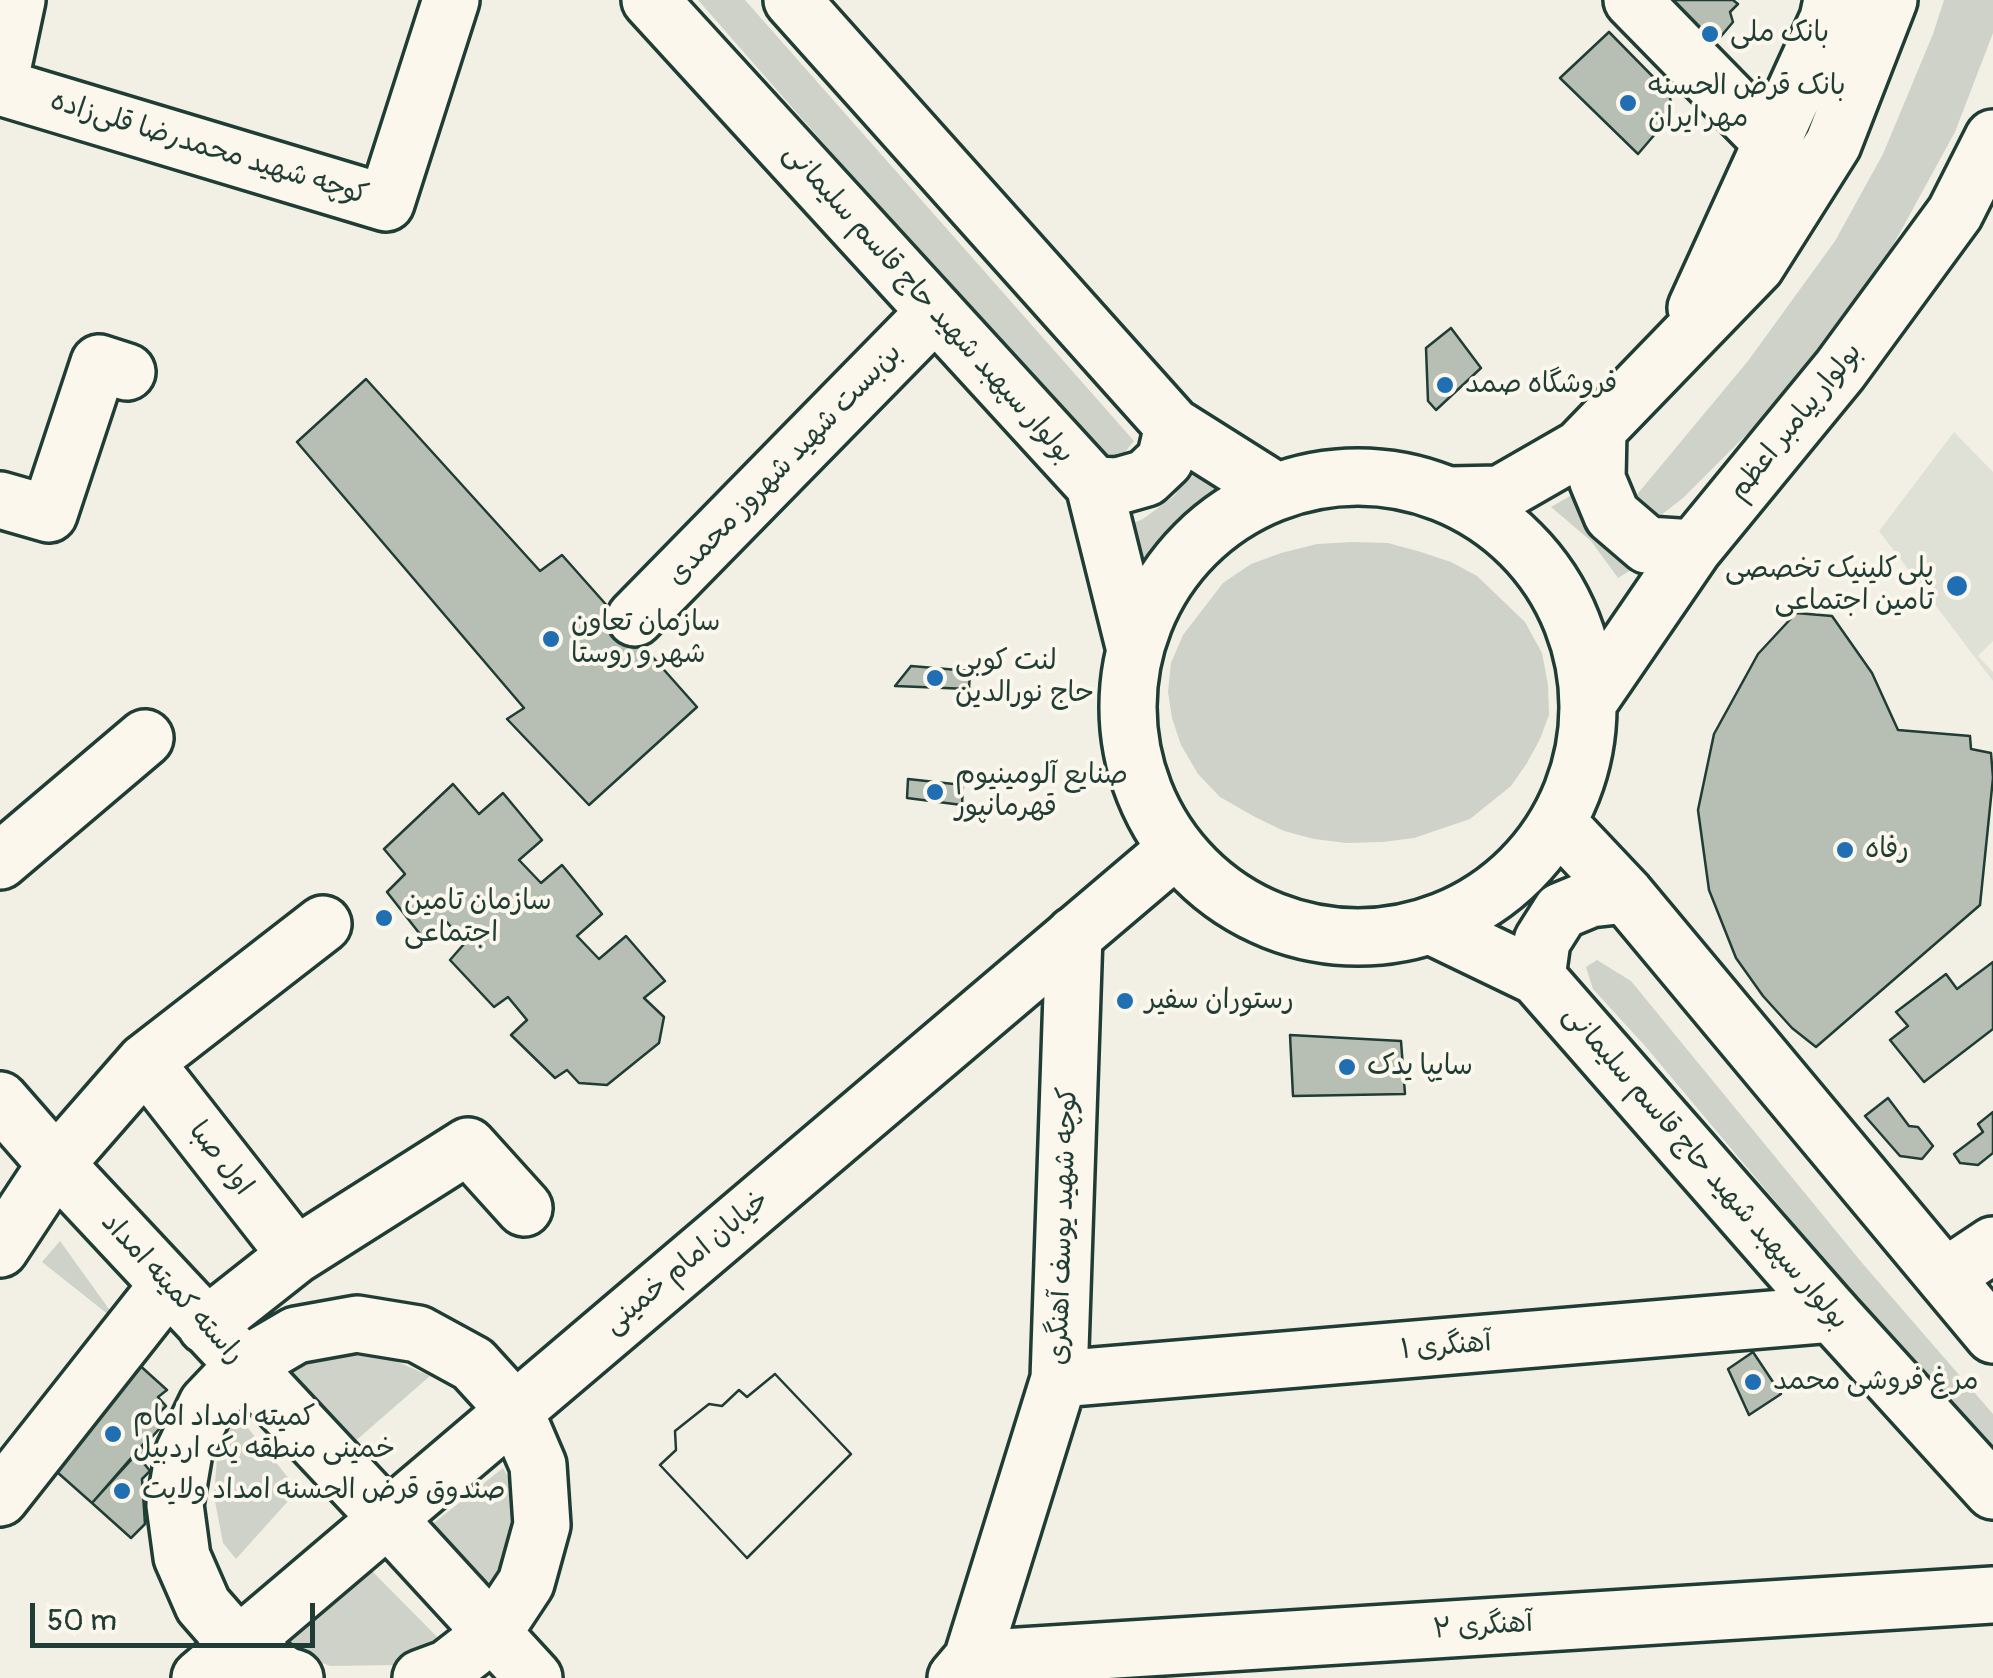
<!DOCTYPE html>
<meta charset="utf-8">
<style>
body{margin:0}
#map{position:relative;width:1993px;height:1678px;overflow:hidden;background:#f2f0e5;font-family:Pangolin,sans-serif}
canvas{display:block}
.scale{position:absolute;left:30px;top:1603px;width:285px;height:45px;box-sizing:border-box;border:5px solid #1f3d34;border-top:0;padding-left:12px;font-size:30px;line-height:35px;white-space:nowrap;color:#1f3d34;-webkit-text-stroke:8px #fbf7ec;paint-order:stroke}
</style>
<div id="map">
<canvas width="1993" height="1678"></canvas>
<div class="scale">50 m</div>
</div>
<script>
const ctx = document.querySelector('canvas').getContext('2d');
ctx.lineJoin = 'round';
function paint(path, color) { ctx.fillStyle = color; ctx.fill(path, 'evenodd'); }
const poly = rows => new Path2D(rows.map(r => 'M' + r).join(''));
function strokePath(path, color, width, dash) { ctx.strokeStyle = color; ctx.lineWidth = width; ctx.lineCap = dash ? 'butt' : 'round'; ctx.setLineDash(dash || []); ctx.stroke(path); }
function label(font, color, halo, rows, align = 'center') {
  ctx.font = font + ' Pangolin,"Playpen Sans Arabic",sans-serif'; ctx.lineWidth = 8; ctx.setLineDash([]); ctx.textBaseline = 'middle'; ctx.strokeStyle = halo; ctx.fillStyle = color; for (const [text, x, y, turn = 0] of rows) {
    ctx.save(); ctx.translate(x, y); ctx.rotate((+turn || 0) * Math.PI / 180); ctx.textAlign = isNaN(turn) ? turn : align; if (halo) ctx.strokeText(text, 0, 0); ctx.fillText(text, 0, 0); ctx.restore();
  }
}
paint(poly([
 [1954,432,1993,472,1993,641,1978,656,1993,672,1993,681,1879,531]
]), '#e0e1d6');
paint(poly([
 [698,0,745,0,1134,441,1116,463,1095,448,975,316],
 [1944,0,1993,0,1993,33,1955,132,1880,269,1792,389,1683,498,1656,519,1634,498,1748,361,1835,241,1883,154,1933,34],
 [1193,467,1220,489,1189,510,1156,544,1142,571,1124,527,1143,519,1174,496],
 [1577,492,1581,514,1594,532,1639,565,1618,578,1591,541,1551,507],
 [1353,542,1388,543,1421,552,1451,562,1477,576,1525,622,1542,653,1548,685,1549,715,1540,739,1527,763,1511,786,1470,819,1414,838,1383,842,1346,843,1314,839,1284,831,1255,817,1220,797,1198,774,1181,745,1172,718,1168,692,1171,663,1183,635,1223,583,1251,564,1281,553,1317,544],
 [1597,960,1631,981,1863,1264,1993,1414,1993,1461,1646,1047,1593,989,1586,967],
 [60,1241,119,1323,42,1262],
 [344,1354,391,1359,430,1376,345,1450,281,1375,298,1364],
 [236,1413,298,1490,236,1559,223,1543,214,1496,218,1446],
 [503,1468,512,1484,517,1514,494,1598,430,1526],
 [370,1569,451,1651,397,1665,330,1666,296,1652,276,1641]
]), '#cfd2c8');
const building = poly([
 [1660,0,1733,0,1738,4,1730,12,1733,22,1712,47,1660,0],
 [1609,32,1669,93,1673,113,1638,154,1560,78,1609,32],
 [1451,328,1481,368,1436,410,1428,401,1426,348,1451,328],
 [366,379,540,571,562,555,697,707,589,805,507,719,524,708,297,442,366,379],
 [1796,613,1832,616,1872,673,1898,730,1970,736,1971,749,1991,753,1993,778,1980,905,1816,1047,1792,1028,1763,996,1736,958,1709,890,1698,810,1714,734,1758,654,1796,613],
 [911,666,970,671,969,689,895,686,911,666],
 [908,779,963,785,962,805,907,798,908,779],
 [453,784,479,814,503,793,542,840,519,860,541,883,562,865,602,914,577,936,599,959,626,936,665,981,644,998,664,1017,659,1043,607,1085,579,1083,567,1070,555,1078,511,1035,527,1020,508,997,494,1007,450,960,464,944,447,922,423,938,387,892,405,874,384,849,453,784],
 [1993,962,1993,1029,1924,1082,1890,1040,1908,1026,1896,1012,1946,974,1957,989,1993,962],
 [1290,1035,1401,1041,1405,1094,1293,1096,1290,1035],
 [1888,1098,1909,1126,1918,1127,1933,1146,1922,1159,1900,1156,1865,1116,1888,1098],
 [1993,1112,1993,1153,1978,1165,1960,1163,1954,1154,1983,1132,1978,1124,1993,1112],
 [1753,1352,1781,1394,1749,1415,1728,1369,1753,1352],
 [136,1362,167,1390,158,1397,166,1406,153,1419,161,1427,92,1503,48,1464,136,1362],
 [775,1374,851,1454,747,1558,660,1465,676,1450,675,1431,709,1404,722,1406,739,1390,747,1397,775,1374],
 [775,1374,851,1454,747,1558,660,1465,676,1450,675,1431,709,1404,722,1406,739,1390,747,1397,775,1374],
 [145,1442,155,1450,142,1461,150,1471,142,1479,145,1524,131,1538,92,1503,145,1442]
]);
paint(building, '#b7beb3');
strokePath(building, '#1f3d34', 2.5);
const minor = poly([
 [1632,0,1772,143],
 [0,80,17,0],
 [0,87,386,203,451,0],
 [0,500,49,514,99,363,127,372],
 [635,618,935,312],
 [0,861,145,738],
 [145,1062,296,1255],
 [0,1100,56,1164,388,1519,534,1678],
 [0,1249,56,1164,145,1062,323,924],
 [1945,1277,1993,1245],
 [206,1326,296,1255,468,1146,524,1208],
 [1059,1379,1832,1314],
 [0,1498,168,1285],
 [972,1659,1993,1595],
 [295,1678,285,1675,238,1645,203,1605,182,1557,175,1505,184,1452,207,1404,243,1366,296,1335,357,1324,418,1334,473,1364,514,1409,538,1465,542,1525,526,1583,493,1633,448,1668,421,1678],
 [956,1678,972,1659,1059,1379,1074,935]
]);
const major = poly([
 [650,0,1094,485,1134,646],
 [792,0,1173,426,1276,491],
 [1696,308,1828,19,1832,0],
 [1598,430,1597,479,1612,515,1647,545,1694,548],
 '1128 707a230 230 0 1 1 460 0a230 230 0 1 1-460 0Z',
 [1094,485,1118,486,1146,478,1165,460,1173,426],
 [1449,495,1500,494,1580,448,1756,266,1833,144,1889,0],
 [1590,700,1694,548,1840,370,1955,213,1993,138],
 [1558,823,1626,895,1993,1335],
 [1431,926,1537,977,1832,1314,1993,1491],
 [1537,977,1542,941,1561,911,1590,899,1626,895],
 [200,1678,1175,850]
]);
strokePath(minor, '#1f3d34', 62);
strokePath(major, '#1f3d34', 62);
strokePath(minor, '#fbf7ec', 55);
strokePath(major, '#fbf7ec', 55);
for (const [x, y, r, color] of [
 [1710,34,10,"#1f6fb2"],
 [1628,103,10,"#1f6fb2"],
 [1445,385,10,"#1f6fb2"],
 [1957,586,12,"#1f6fb2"],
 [551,639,10,"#1f6fb2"],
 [935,678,10,"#1f6fb2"],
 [935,792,10,"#1f6fb2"],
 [1845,850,10,"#1f6fb2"],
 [384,918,10,"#1f6fb2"],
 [1125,1001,10,"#1f6fb2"],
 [1347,1067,10,"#1f6fb2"],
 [1753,1382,10,"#1f6fb2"],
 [113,1434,10,"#1f6fb2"],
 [122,1491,10,"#1f6fb2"]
]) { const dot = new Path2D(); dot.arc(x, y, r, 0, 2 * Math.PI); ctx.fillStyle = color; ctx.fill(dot); strokePath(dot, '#fbf7ec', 4); }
label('28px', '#1f3d34', '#fbf7ec', [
 ["بانک ملی",1730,34],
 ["بانک قرض الحسنه",1648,87],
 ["مهر ایران",1648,119],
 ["فروشگاه صمد",1465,385],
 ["پلی‌کلینیک تخصصی",1934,570,"right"],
 ["تامین اجتماعی",1934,602,"right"],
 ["سازمان تعاون",571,623],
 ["شهر و روستا",571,655],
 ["لنت کوبی",955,662],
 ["حاج نورالدین",955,694],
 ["صنایع آلومینیوم",955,776],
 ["قهرمانپور",955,808],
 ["رفاه",1865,850],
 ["سازمان تامین",404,902],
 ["اجتماعی",404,934],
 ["رستوران سفیر",1145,1001],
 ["سایپا یدک",1367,1067],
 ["مرغ فروشی محمد",1773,1382],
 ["کمیته امداد امام",133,1418],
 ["خمینی منطقه یک اردبیل",133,1450],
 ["صندوق قرض الحسنه امداد ولایت",142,1491]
], 'left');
label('28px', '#1f3d34', '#fbf7ec', [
 ["کوچه شهید محمدرضا قلی‌زاده",209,149,17],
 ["بولوار سپهبد شهید حاج قاسم سلیمانی",928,304,48],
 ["بولوار پیامبر اعظم",1796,422,-51],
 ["بن‌بست شهید شهروز محمدی",785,465,-46],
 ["اول صبا",220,1159,52],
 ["بولوار سپهبد شهید حاج قاسم سلیمانی",1705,1168,49],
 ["کوچه شهید یوسف آهنگری",1064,1226,-88],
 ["خیابان امام خمینی",687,1263,-40],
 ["راسته کمیته امداد",172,1289,47],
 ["آهنگری ۱",1446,1347,-5],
 ["آهنگری ۲",1483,1627,-4]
]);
</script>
